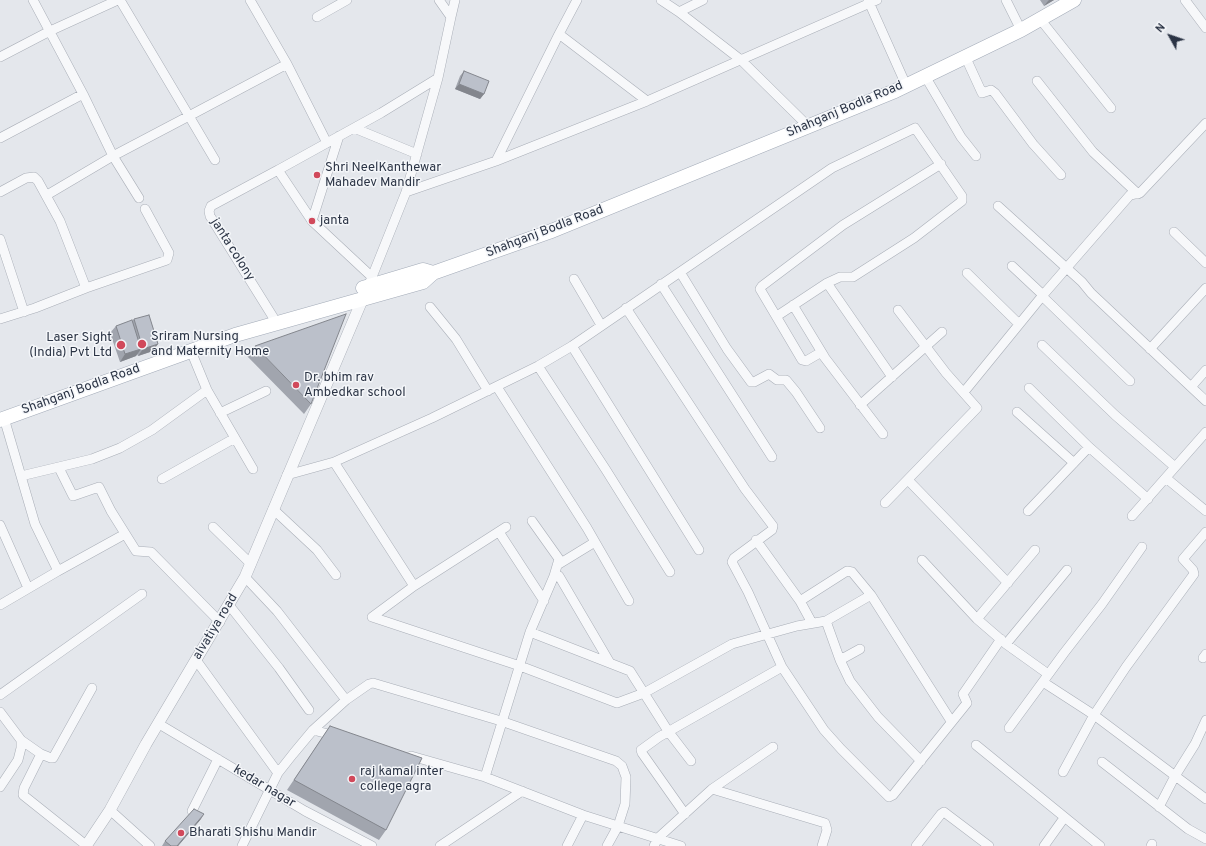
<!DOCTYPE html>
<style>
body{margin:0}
#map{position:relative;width:1206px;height:846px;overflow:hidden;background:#e4e7ec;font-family:Overpass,sans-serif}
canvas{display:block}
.north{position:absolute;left:1150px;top:16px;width:40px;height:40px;-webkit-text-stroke:3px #f4f6f9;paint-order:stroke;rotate:310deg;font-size:11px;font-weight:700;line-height:16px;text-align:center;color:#2b3445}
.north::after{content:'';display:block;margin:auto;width:14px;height:18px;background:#2b3445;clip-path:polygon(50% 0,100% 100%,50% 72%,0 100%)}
</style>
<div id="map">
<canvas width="1206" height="846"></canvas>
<div class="north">N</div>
</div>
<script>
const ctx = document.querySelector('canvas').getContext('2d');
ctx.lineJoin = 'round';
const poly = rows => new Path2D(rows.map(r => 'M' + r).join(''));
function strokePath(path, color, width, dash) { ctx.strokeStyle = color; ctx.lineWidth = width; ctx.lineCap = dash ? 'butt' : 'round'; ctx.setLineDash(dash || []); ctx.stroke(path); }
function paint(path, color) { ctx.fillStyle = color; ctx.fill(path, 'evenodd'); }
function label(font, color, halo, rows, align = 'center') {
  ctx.font = font + ' Overpass,sans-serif'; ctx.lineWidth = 3; ctx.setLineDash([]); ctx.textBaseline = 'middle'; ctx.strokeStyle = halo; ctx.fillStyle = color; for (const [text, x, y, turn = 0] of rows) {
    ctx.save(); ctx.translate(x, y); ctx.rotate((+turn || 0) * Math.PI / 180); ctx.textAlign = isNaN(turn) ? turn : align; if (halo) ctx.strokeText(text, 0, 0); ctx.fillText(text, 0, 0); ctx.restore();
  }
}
const minor = poly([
 [33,0,83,94,113,156,139,198],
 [120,0,189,116,287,64,250,0],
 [661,0,679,12,703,0],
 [868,0,906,85],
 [1006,0,1021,30],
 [1185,0,1206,28],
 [679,12,741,60,808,126],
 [317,17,347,0],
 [451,17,455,0],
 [1040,19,1111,108],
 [559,34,647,101],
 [965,56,982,93,991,90,995,93,1033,144,1061,175],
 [0,57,50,31,118,0],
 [287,64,327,143],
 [925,76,961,137,976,156],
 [1037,81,1093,152,1138,194],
 [354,128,417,154],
 [0,138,83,94],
 [496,161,559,34,577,0],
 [0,192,26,178,34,177,38,181,60,221,86,288,35,308,0,319],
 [406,192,496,161,647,101,877,0],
 [47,195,113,156,189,116,215,160],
 [998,206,1082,282,1091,293,1191,387,1206,370],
 [312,221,339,136],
 [1174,232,1206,263],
 [0,239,24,312],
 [1012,266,1043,295],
 [680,272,727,349,751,382,754,382,769,374,777,380,786,380,796,392,820,428],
 [967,273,1019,324],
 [372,277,312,221,278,170,381,113,438,78],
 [574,279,601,325],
 [370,282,406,192,438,78,451,17,439,0],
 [827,283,892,377],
 [661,284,772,457],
 [86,288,167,260,169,253,145,209],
 [1042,296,1130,381],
 [793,305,824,356],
 [430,307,456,339,488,391],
 [626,308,745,489,773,526,772,530,734,558,732,562,748,592,782,667,824,730,841,749,889,797,893,795,967,703,963,694,1001,639],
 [273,317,210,216,209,211,211,206,278,170],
 [1042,345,1115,415,1175,467],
 [572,346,699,550],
 [1150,349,1206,288],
 [191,351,207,390,253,469],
 [538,366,606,470,670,572],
 [497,387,587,528,629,601],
 [1191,387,1206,401],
 [1029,388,1089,447,1148,499],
 [964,392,1043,295,1130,195,1140,193,1206,123],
 [860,405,942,332],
 [1017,412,1074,463],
 [220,413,266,391],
 [883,434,822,354,818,354,806,361,802,360,760,289,762,286,843,225,941,164],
 [334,462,414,586],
 [59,468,73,496,99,487,111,511,136,551,151,552,220,622],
 [287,475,334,462,432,418,538,366,572,346,832,168,915,128,962,196,962,201,914,238,853,277,840,277,827,283,777,316],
 [21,476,92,459,120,448,152,430,207,390],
 [1166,478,1206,511],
 [162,479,235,438],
 [908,480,1008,583],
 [885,503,977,408,946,373,898,310],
 [273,509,317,550,336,575],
 [1028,511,1089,447],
 [1132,516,1206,432],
 [532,521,559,559,554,576],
 [0,525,28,588],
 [213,527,251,564],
 [506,527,414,586,372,617,520,666,617,703,644,693,732,644,797,626,826,621,871,595],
 [499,532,544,601],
 [756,540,800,601,812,623],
 [922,560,977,619,1006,644,1048,674],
 [559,564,595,542],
 [58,571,125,534],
 [245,577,277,611,346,700],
 [800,601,847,571,852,572,871,595,951,721],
 [0,605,58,571,35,524,4,418],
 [229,605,279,668,309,710],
 [977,619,1035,550],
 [826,621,840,660,850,681,878,717,921,761],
 [530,632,630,671,668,731,691,761],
 [1006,644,1067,570],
 [1203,658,1206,654],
 [196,660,278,773],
 [840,660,860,649],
 [1043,682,1094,715,1206,799],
 [0,695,142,594],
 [0,712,21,740,21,748,18,760,0,787],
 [159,724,305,811,372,846],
 [1009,728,1064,653,1102,604,1142,547],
 [313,730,336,736],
 [21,740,41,754,51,758,53,758,92,688],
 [976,745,1100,846],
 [41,754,24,788,23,795,87,846],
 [411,756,485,777,583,815,681,846],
 [1102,762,1188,829,1206,839],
 [1063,772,1094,715,1126,667,1194,574,1193,570,1183,559,1206,532],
 [485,777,530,632,554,576,559,576,610,663],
 [712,789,825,823,827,830,822,846],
 [1159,807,1175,776,1195,744,1206,720],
 [110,810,150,846],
 [192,811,218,759],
 [685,814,642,753,641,750,659,737,782,667],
 [242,846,278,773,293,754,313,730,346,700,369,684,373,683,501,721,616,761,622,766,626,777,625,804,618,826,607,846],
 [440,846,522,791],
 [567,846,583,815],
 [654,846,658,838,712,789,773,747],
 [916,846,941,814,944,812,989,846],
 [1044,846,1064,818],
 [1151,846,1152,844]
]);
const tertiary = poly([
 [86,846,110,810,146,744,245,577,363,298]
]);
const primary = poly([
 [363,288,423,270,433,273],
 [0,420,235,335,423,282,433,273,549,232,895,91,1021,30,1074,0]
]);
strokePath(minor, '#a9aeb7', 10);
strokePath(tertiary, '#a9aeb7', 12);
strokePath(primary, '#a3abb8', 15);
strokePath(minor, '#f7f8fa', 9);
strokePath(tertiary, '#f7f8fa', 11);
strokePath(primary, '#fff', 14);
paint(poly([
 [1040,0,1054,0,1044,6],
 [464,71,484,94,480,99,455,89,460,76],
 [134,319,153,351,138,356,137,354,136,356,120,362,110,333,116,326,132,321],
 [255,346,311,404,304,414,247,356],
 [330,726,386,830,379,840,287,790],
 [201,819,178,846,162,846,165,841]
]), '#a1a5ae');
paint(poly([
 [1049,0,1054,0,1044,6,1048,1],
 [459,84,484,94,480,99,455,89],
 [158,344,153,351,138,356,143,349],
 [141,349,136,356,120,362,125,354],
 [204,814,201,819,178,846,177,846]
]), '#83868d');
const building = poly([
 [464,71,489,81,484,94,459,84,464,71],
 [346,314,311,404,255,346,346,314],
 [149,315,158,344,143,349,134,319,149,315],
 [132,320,141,349,125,354,116,326,132,320],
 [330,726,422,758,386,830,294,780,330,726],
 [194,809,204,814,177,846,171,846,165,841,194,809]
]);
paint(building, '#bbc0ca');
strokePath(building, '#83868d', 1);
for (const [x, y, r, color] of [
 [317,175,4,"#d1495b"],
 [312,221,4,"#d1495b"],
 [142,344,5,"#d1495b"],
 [121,345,5,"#d1495b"],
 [296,385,4,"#d1495b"],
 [352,779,4,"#d1495b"],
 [181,833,4,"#d1495b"]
]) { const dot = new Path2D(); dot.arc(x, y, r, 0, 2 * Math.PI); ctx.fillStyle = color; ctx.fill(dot); strokePath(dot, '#f4f6f9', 1.5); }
label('13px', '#2b3445', '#f4f6f9', [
 ["Shahganj Bodla Road",845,110,-23],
 ["Shahganj Bodla Road",545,232,-21],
 ["janta colony",232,250,58],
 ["Shahganj Bodla Road",81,390,-20],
 ["alvatiya road",216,627,-59],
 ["kedar nagar",264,787,31]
]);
label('13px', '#2b3445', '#f4f6f9', [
 ["Shri NeelKanthewar",325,168],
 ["Mahadev Mandir",325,183],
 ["janta",320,221],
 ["Sriram Nursing",151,337],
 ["and Maternity Home",151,352],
 ["Laser Sight",112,338,"right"],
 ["(India) Pvt Ltd",112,353,"right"],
 ["Dr. bhim rav",304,378],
 ["Ambedkar school",304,393],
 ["raj kamal inter",360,772],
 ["college agra",360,787],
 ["Bharati Shishu Mandir",189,833]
], 'left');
</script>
